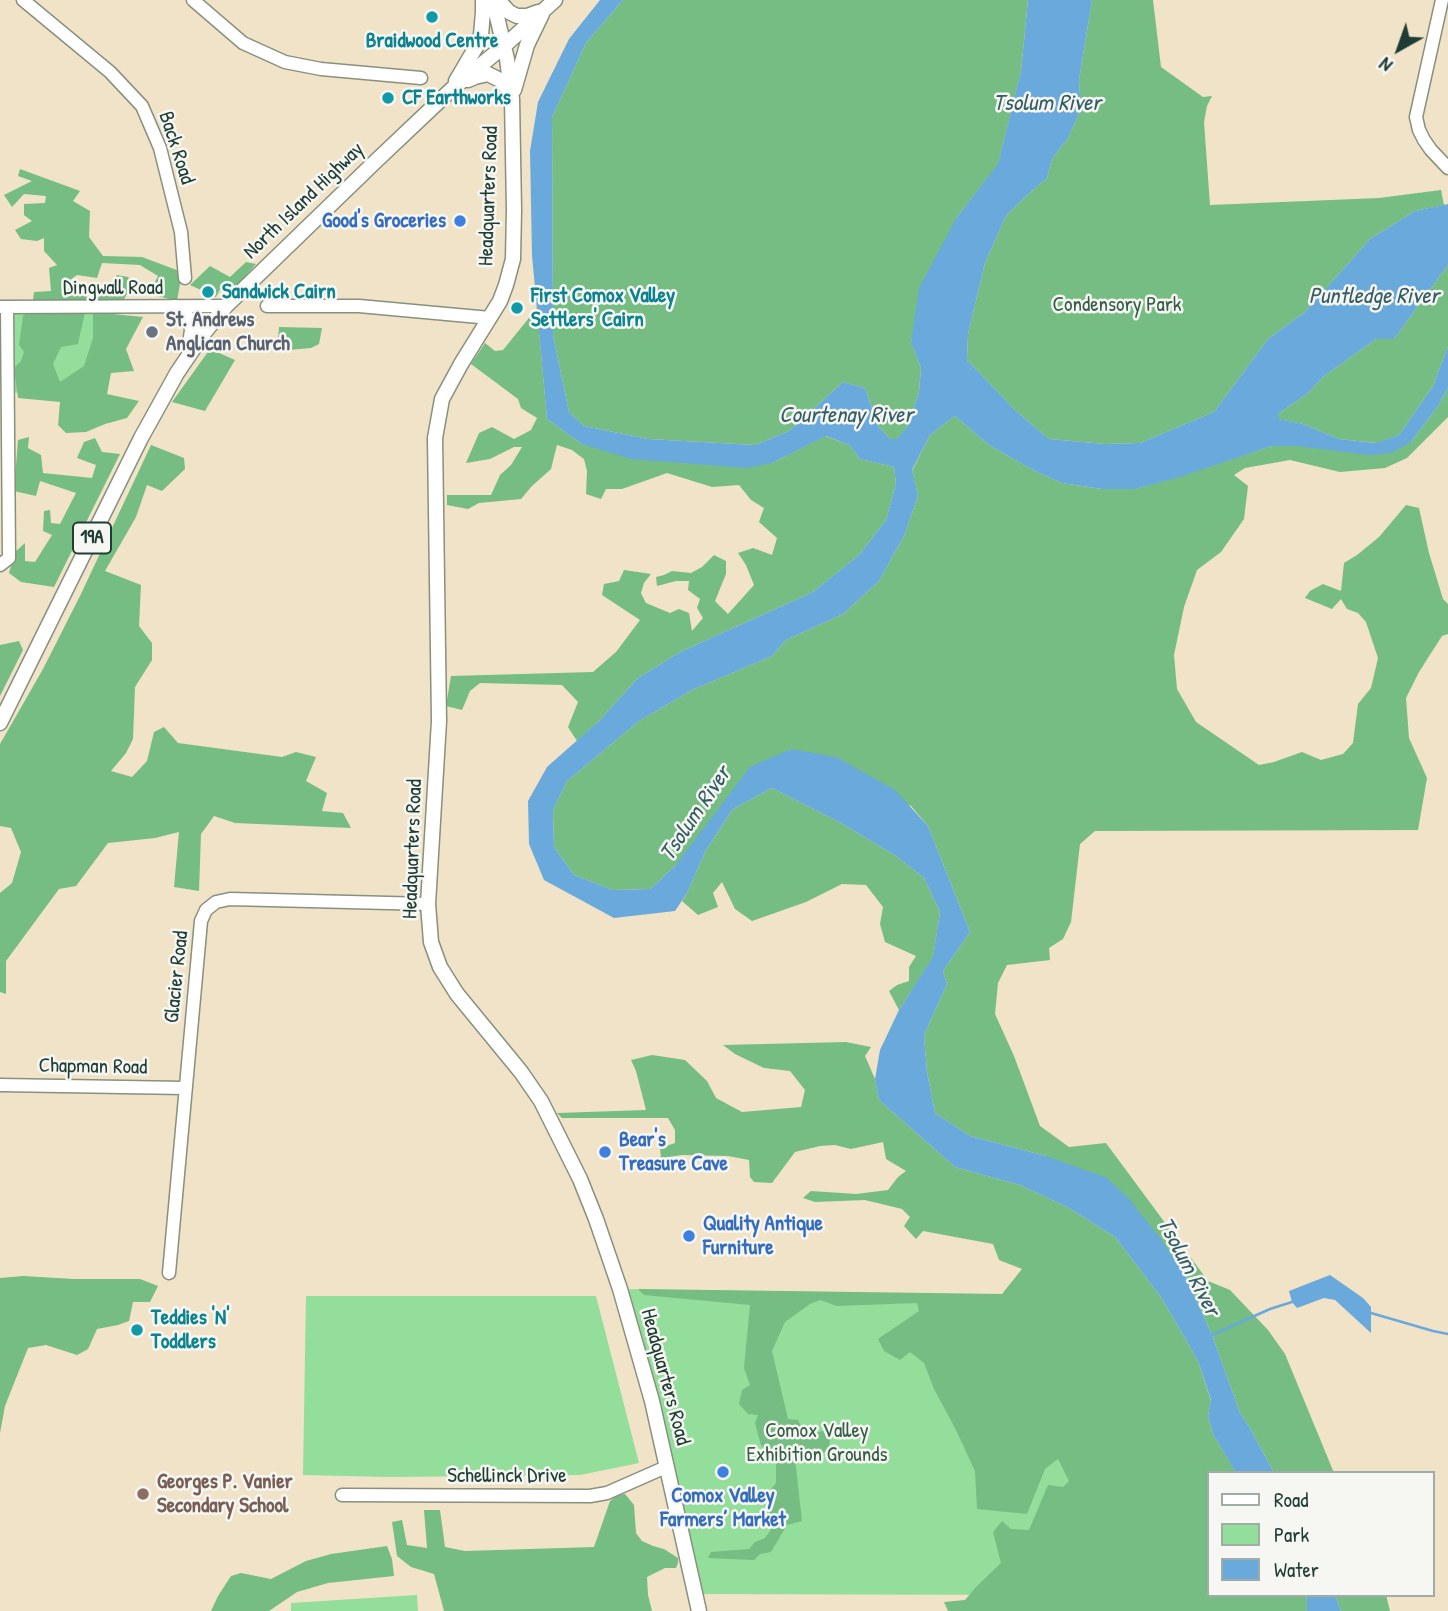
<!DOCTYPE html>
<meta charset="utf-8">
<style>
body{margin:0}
#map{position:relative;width:1448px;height:1611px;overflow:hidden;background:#f0e3c8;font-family:"Patrick Hand",sans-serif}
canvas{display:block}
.legend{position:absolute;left:1207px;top:1471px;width:228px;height:126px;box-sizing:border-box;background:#f6f6f2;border:2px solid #a0aca6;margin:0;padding:9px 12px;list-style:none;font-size:21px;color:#1f3d34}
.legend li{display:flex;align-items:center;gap:14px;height:35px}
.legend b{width:35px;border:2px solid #a0aca6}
.north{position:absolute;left:1364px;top:14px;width:70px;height:70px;-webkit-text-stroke:5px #f6f6f2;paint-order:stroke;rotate:220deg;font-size:19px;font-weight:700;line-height:28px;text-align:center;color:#1f3d34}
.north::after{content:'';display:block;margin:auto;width:24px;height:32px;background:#1f3d34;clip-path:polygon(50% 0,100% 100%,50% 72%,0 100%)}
</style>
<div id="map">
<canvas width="1448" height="1611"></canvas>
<ul class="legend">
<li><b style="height:9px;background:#fff"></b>Road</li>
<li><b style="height:19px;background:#92de9a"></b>Park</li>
<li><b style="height:19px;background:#69a9dc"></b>Water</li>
</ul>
<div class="north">N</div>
</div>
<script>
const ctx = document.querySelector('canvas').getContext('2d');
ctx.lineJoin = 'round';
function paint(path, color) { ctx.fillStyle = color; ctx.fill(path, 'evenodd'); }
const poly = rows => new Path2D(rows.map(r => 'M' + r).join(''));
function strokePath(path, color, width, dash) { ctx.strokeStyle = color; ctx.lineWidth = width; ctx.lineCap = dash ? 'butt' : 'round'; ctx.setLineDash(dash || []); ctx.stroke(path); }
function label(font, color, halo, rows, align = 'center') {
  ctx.font = font + ' "Patrick Hand",sans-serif'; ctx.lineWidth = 5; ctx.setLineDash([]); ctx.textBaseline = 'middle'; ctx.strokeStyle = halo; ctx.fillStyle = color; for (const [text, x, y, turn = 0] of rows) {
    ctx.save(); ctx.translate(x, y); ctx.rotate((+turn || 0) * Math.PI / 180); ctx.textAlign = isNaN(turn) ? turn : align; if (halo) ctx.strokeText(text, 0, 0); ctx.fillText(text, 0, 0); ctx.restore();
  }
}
paint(poly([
 [7,307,108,307,105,399,7,392],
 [620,1289,1161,1297,1213,1434,1236,1473,1208,1473,1208,1595,1305,1595,1307,1611,1036,1595,697,1594],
 [306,1296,596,1296,639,1463,580,1475,388,1477,303,1475],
 [417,1595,418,1611,291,1611,291,1603]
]), '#92de9a');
paint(poly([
 [623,0,1028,0,1021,71,998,165,957,217,911,341,921,368,919,392,908,426,897,440,890,439,878,426,865,388,843,382,789,431,755,445,648,439,584,426,569,412,553,335,552,117,586,43],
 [1092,0,1153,0,1161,67,1203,97,1212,96,1207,106,1204,122,1210,205,1379,198,1441,190,1444,205,1415,211,1370,239,1305,312,1268,339,1214,412,1140,443,1105,444,1049,439,1016,411,967,360,968,334,985,263,1006,216,1026,196,1047,178,1052,159,1068,138,1081,109,1079,80],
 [20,169,80,191,73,201,90,211,89,237,103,256,142,257,182,272,177,301,149,294,158,276,140,265,102,263,97,278,77,275,66,283,87,297,107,293,117,275,128,277,133,284,121,304,33,300,34,292,51,291,49,268,57,265,44,251,44,238,37,241,21,239,15,230,32,221,24,215,24,204,45,203,46,196,24,194,12,207,4,195,32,181,18,176],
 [246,262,256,264,235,288,222,286,216,297,205,297,201,290,190,285,210,266,230,277],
 [1448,265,1448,346,1433,386,1399,435,1377,443,1339,439,1303,424,1278,419,1278,414,1307,394,1324,376,1376,339,1394,339],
 [537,308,547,419,582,444,772,463,825,436,849,445,860,459,894,467,896,484,886,520,859,555,813,592,680,652,638,678,599,721,577,741,568,727,578,702,562,685,480,683,470,691,462,710,446,706,451,676,593,672,616,652,640,620,602,595,604,584,619,581,624,570,651,574,644,583,641,593,646,603,670,613,679,609,689,613,692,631,703,618,697,608,700,599,688,590,689,581,676,581,657,586,656,577,664,575,672,571,691,573,702,567,714,555,726,561,726,574,715,601,728,614,754,585,746,565,738,553,753,548,772,555,777,538,759,522,764,508,751,500,739,485,712,487,667,473,622,489,606,489,601,499,586,494,587,471,584,459,572,450,557,445,551,469,532,486,521,499,479,503,468,509,447,505,447,495,491,495,500,475,511,465,522,447,514,447,490,459,466,463,479,433,492,427,514,439,531,430,537,418,521,408,518,399,471,364,485,343,495,351,503,350],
 [30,311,85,312,78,344,61,347,53,364,60,382,84,366,93,338,93,312,143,317,126,349,134,371,111,373,107,394,139,401,127,418,105,424,86,432,66,433,58,425,60,402,18,398,14,368,21,361,24,352,19,345,23,316],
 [279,327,322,328,319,344,311,348,277,351],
 [210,349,235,360,205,411,172,402],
 [1448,388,1448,417,1407,458,1385,468,1340,472,1290,460,1245,468,1234,475,1248,486,1244,519,1221,552,1197,570,1184,607,1174,655,1177,689,1196,722,1259,765,1274,762,1302,752,1321,760,1343,754,1353,743,1358,704,1371,688,1378,658,1366,622,1358,613,1347,609,1341,599,1332,609,1305,598,1310,591,1323,584,1341,591,1344,563,1357,555,1379,537,1406,505,1419,508,1429,553,1443,599,1448,604,1448,634,1442,636,1419,672,1406,698,1409,738,1427,778,1418,830,1095,831,1080,844,1071,922,1063,939,1049,948,1050,960,1007,965,998,983,995,1014,1014,1056,1040,1126,1069,1147,1106,1143,1208,1281,1230,1290,1268,1330,1285,1354,1334,1473,1274,1473,1251,1430,1240,1413,1212,1335,1186,1277,1046,1156,970,1136,935,1113,927,1072,924,1035,947,984,943,971,970,932,928,826,911,806,790,749,675,866,650,889,613,890,574,875,554,847,553,810,567,781,639,721,692,690,772,656,786,640,843,614,879,581,904,536,918,496,912,471,930,435,955,416,989,445,1035,471,1062,483,1102,489,1135,489,1181,476,1272,446,1297,446,1411,442,1438,406],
 [29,437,28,448,41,455,43,473,92,478,96,465,77,458,84,442,95,438,102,452,120,454,54,587,21,582,9,573,15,552,25,543,25,561,35,562,52,535,43,531,44,511,50,510,51,523,60,524,76,493,40,481,36,496,14,491,18,440],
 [151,445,184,458,185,469,162,491,147,485,136,517,105,571,141,585,139,626,152,643,152,660,135,687,133,739,126,753,111,771,132,777,147,761,154,732,164,727,178,743,282,757,296,752,316,757,306,781,327,793,322,811,343,813,351,828,235,823,214,816,201,834,199,891,174,887,179,832,155,838,108,843,76,886,59,889,6,961,6,994,0,992,0,893,12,883,21,852,11,828,0,826,0,744,43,669,80,596],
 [19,641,23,650,0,696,0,645],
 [772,788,841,823,896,856,924,878,940,912,933,958,899,1010,889,991,897,985,909,981,909,967,916,956,885,942,880,924,883,907,866,885,842,884,806,902,752,921,735,909,722,882,713,893,718,907,698,915,682,901,687,893,706,850,733,809],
 [846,1042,871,1047,865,1056,875,1079,879,1100,955,1167,1020,1185,1069,1208,1115,1237,1161,1297,1198,1361,1211,1401,1208,1416,1213,1434,1236,1473,1208,1473,1208,1595,1305,1595,1307,1599,1307,1611,948,1611,944,1602,965,1600,977,1586,1001,1563,993,1532,1002,1521,1011,1529,1029,1530,1048,1485,1063,1487,1069,1481,1058,1459,1045,1469,1027,1514,977,1509,975,1471,955,1428,934,1389,924,1363,910,1352,900,1360,884,1351,878,1339,919,1311,917,1303,837,1306,820,1300,810,1304,785,1322,772,1351,788,1419,798,1420,803,1431,810,1435,825,1430,830,1437,829,1450,818,1455,807,1449,794,1450,802,1521,787,1525,771,1552,760,1554,754,1560,708,1558,711,1552,749,1549,755,1542,765,1538,772,1528,767,1494,776,1483,776,1464,761,1445,755,1423,758,1415,748,1414,739,1404,742,1390,750,1385,744,1368,750,1305,644,1295,638,1289,1002,1294,1022,1269,999,1260,993,1244,923,1231,916,1239,904,1226,910,1217,902,1209,865,1200,815,1202,803,1198,811,1191,856,1194,888,1190,898,1177,906,1171,886,1159,883,1142,851,1149,835,1145,820,1146,795,1152,772,1183,754,1182,750,1177,749,1160,728,1156,682,1155,661,1158,660,1148,675,1143,675,1130,668,1118,562,1118,557,1113,646,1110,636,1071,631,1060,652,1055,685,1060,707,1081,716,1098,742,1112,801,1107,805,1090,790,1071,764,1068,735,1054,723,1045],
 [23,1276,74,1279,140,1279,158,1286,150,1302,133,1302,129,1321,118,1325,97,1329,88,1349,77,1355,46,1345,28,1348,5,1406,0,1433,0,1278],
 [625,1494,634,1505,636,1533,642,1541,653,1546,664,1549,678,1558,678,1563,676,1568,665,1568,647,1577,648,1595,652,1611,444,1611,434,1574,411,1567,397,1556,392,1522,402,1520,407,1545,427,1548,424,1510,440,1510,445,1547,465,1551,594,1547,610,1501,617,1495],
 [387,1546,392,1559,394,1576,328,1583,297,1592,269,1611,211,1611,218,1596,231,1576,241,1573,271,1579,306,1561,331,1554],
 [1335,1595,1386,1595,1390,1611,1341,1611]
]), '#75bd82');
paint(poly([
 [600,0,623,0,586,43,552,117,553,335,569,412,584,426,648,439,755,445,789,431,843,382,865,388,878,426,890,439,897,439,908,426,919,392,921,368,911,342,919,288,957,217,998,164,1021,71,1028,0,1092,0,1079,80,1081,109,1068,138,1052,159,1047,178,1026,196,1006,216,985,263,968,334,967,360,1016,411,1049,439,1105,444,1140,443,1214,412,1268,339,1305,312,1370,239,1415,211,1448,204,1448,265,1394,339,1376,339,1324,376,1307,394,1278,414,1279,419,1303,424,1339,439,1376,443,1399,435,1433,386,1448,346,1448,388,1438,406,1411,442,1391,453,1370,455,1297,446,1272,446,1180,477,1135,489,1102,489,1062,483,1035,471,989,445,955,416,930,435,912,470,918,496,904,536,879,581,843,614,786,640,772,656,692,690,639,721,567,781,553,810,554,847,574,875,613,890,650,889,675,866,750,767,791,749,836,757,895,790,928,826,970,932,943,971,947,984,924,1035,927,1072,935,1113,970,1136,1046,1156,1107,1178,1129,1199,1160,1238,1186,1277,1212,1335,1240,1413,1251,1430,1274,1473,1236,1473,1213,1434,1208,1416,1211,1400,1198,1361,1161,1297,1115,1237,1069,1208,1020,1185,955,1167,879,1100,875,1079,880,1050,899,1010,933,957,940,912,924,878,896,856,841,823,772,788,733,809,706,850,687,893,675,911,614,918,544,880,529,844,528,801,547,767,599,721,638,678,680,652,813,592,859,555,886,520,896,484,894,467,860,459,849,445,826,436,772,463,747,468,631,459,582,444,547,419,532,255,530,151,538,102,569,39],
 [1330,1275,1363,1298,1371,1307,1371,1333,1335,1300,1324,1298,1297,1308,1292,1302,1289,1291],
 [1305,1595,1335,1595,1341,1611,1307,1611,1307,1599]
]), '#69a9dc');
strokePath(poly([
 [1371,1313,1433,1331,1448,1334],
 [1212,1335,1270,1309,1292,1302]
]), '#69a9dc', 2.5);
const minor = poly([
 [23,0,110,72,142,106,160,148,181,232,185,278],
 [193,0,243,43,285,62,321,69,421,78],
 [1442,0,1416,117,1419,130,1424,140,1431,150,1448,168],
 [267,306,359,306,490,318],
 [0,307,226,306],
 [0,565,9,558,7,307],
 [0,1085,185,1088],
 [169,1273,201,921,206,910,216,902,230,899,428,904],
 [342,1495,590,1496,607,1493,666,1467]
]);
const major = poly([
 [493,0,507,59,512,99,514,210,513,259,506,285,500,301,461,364,442,399,435,438,439,721,428,904,431,942,440,967,457,994,521,1072,541,1101,580,1179,596,1219,620,1289,652,1401,699,1611],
 [498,0,509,12,517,16,527,16,538,12],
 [468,80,475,77,488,74,502,81,510,94],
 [456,81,476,47,481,35,483,12,483,0],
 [514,90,527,45,542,14],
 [175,307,183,312,191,322,192,330,189,351],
 [0,723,141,438,177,373,204,333,226,306,377,160,452,89,504,46,555,0]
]);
strokePath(minor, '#88907e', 15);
strokePath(major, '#88907e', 17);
strokePath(minor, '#fff', 12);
strokePath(major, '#fff', 14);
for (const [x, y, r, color] of [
 [432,17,7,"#0f9aa8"],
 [388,98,7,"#0f9aa8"],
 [460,221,7,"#3f7fe0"],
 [208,292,7,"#0f9aa8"],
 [517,308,7,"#0f9aa8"],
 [152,332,7,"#6b7280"],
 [605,1152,7,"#3f7fe0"],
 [689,1236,7,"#3f7fe0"],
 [137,1330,7,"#0f9aa8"],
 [723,1472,7,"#3f7fe0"],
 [143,1494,7,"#8d6e63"]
]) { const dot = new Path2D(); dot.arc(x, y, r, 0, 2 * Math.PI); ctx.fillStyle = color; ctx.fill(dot); strokePath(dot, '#f6f6f2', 2.5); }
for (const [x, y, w] of [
 [92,538,38]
]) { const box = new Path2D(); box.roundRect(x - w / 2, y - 15.5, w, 31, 5); ctx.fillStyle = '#f6f6f2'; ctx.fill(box); strokePath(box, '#1f3d34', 2); }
label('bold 19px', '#1f3d34', null, [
 ["19A",92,538]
]);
label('bold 21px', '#0d838f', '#f6f6f2', [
 ["Braidwood Centre",432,41,"center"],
 ["CF Earthworks",402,98],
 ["Sandwick Cairn",222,292],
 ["First Comox Valley",531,296],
 ["Settlers' Cairn",531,320],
 ["Teddies 'N'",151,1318],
 ["Toddlers",151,1342]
], 'left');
label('21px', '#1f3d34', '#f6f6f2', [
 ["Back Road",176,148,72],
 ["Headquarters Road",489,196,-88],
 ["North Island Highway",304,201,-44],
 ["Dingwall Road",113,288],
 ["Headquarters Road",413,849,-88],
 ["Glacier Road",177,977,-84],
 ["Chapman Road",93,1067,1],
 ["Headquarters Road",665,1377,75],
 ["Schellinck Drive",507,1476]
]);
label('bold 21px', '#366cbe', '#f6f6f2', [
 ["Good's Groceries",446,221,"right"],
 ["Bear's",619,1140],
 ["Treasure Cave",619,1164],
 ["Quality Antique",703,1224],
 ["Furniture",703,1248],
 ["Comox Valley",723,1496,"center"],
 ["Farmers’ Market",723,1520,"center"]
], 'left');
label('21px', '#365d48', '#f6f6f2', [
 ["Condensory Park",1117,305],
 ["Comox Valley",817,1431],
 ["Exhibition Grounds",817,1455]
]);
label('bold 21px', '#5b616d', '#f6f6f2', [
 ["St. Andrews",166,320],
 ["Anglican Church",166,344]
], 'left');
label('bold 21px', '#785e54', '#f6f6f2', [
 ["Georges P. Vanier",157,1482],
 ["Secondary School",157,1506]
], 'left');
label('italic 23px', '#355d66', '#f6f6f2', [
 ["Tsolum River",1047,104],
 ["Puntledge River",1374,297],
 ["Courtenay River",846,416],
 ["Tsolum River",696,814,-56],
 ["Tsolum River",1188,1267,62]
]);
</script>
